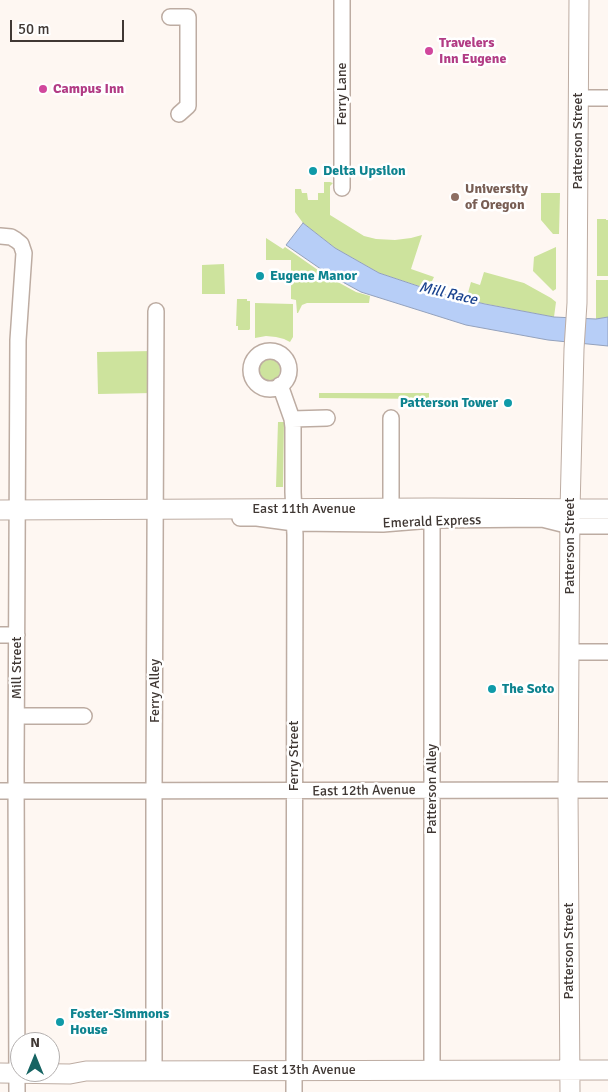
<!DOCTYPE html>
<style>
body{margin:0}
#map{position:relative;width:608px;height:1092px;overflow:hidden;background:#fef7f2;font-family:Signika,sans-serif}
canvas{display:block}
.north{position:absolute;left:10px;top:1032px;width:50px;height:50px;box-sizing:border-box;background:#fff;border:1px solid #b3afae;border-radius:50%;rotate:0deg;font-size:14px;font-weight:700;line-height:20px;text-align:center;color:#403834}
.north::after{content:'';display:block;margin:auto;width:18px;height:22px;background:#166463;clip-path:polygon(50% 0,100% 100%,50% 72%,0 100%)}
.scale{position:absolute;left:10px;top:20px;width:114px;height:22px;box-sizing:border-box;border:2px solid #403834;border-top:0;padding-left:6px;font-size:15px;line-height:18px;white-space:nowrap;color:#403834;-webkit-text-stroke:4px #fff;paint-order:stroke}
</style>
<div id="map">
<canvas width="608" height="1092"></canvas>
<div class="north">N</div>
<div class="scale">50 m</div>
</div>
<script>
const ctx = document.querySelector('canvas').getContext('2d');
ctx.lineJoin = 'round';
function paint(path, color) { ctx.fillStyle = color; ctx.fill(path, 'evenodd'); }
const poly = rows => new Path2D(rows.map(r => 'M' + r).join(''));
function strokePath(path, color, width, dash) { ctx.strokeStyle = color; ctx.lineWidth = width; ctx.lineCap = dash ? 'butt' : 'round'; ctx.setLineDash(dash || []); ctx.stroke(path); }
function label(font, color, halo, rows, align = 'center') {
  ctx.font = font + ' Signika,sans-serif'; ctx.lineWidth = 5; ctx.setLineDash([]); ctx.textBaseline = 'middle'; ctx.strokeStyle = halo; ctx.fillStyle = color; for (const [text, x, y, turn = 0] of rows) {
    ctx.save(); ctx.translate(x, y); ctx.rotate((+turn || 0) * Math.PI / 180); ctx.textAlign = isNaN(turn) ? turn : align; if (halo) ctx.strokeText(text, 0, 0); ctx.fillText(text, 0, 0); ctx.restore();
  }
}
paint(poly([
 [324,182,330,182,333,183,330,186,330,215,364,236,376,239,395,240,411,238,422,235,411,269,434,277,428,289,379,273,335,248,303,223,295,212,295,189,301,189,302,193,307,193,308,200,318,200,318,193,324,193],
 [541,193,560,193,559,234,553,234,541,220],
 [597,219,606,219,606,220,608,220,608,276,597,276],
 [266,238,283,249,285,247,325,275,356,292,370,296,369,303,307,303,302,305,298,313,297,313,296,300,291,299,291,260,266,260],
 [556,247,556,289,553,291,533,271,534,257],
 [224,264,225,294,202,294,202,265],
 [484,272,524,283,551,298,556,302,554,317,466,300,471,282,480,285],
 [596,280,608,280,608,317,596,319],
 [237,299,247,299,247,301,250,301,250,329,249,330,238,330,238,326,236,326],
 [255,303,293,304,293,337,290,342,284,339,276,337,266,336,255,338],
 [153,351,153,393,98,394,97,352],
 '258 370a11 11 0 1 1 22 0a11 11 0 1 1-22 0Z',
 [319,393,429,393,429,399,319,398],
 [278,422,284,422,283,487,276,487]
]), '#cde39d');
const water = poly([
 [303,223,335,248,379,273,442,294,485,304,554,317,596,319,608,317,608,346,548,340,466,325,361,292,328,274,286,245,303,223]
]);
paint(water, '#b7cef7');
strokePath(water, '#93a1bc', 1);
const minor = poly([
 [170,17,188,17,188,106,179,114],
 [579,98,608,98],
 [342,188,342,0],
 [0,236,11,237,16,240,21,244,24,253,18,340,16,768,17,1092],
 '251 370a19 19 0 1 1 38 0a19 19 0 1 1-38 0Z',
 [280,385,292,419,293,427,293,492,295,535,294,1092],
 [391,418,391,509],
 [292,419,327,418],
 [432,512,432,1070],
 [240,518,257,518,294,523,383,524,432,520,542,519,570,526,608,526],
 [0,635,17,635],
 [570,652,608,652],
 [17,716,84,716],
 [0,791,608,790],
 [154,1071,154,791,156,311]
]);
const major = poly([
 [0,510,432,508,608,509],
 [0,1073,70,1074,86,1071,99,1071,608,1070],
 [570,1092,568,790,570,510,574,349,577,303,579,0]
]);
strokePath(minor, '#bdaca2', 18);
strokePath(major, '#bdaca2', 21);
strokePath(minor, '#fff', 15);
strokePath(major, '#fff', 19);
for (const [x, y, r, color] of [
 [429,51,5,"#d1479c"],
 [43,89,5,"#d1479c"],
 [313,171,5,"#0f9aa8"],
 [455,197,5,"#8d6e63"],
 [260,276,5,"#0f9aa8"],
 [508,403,5,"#0f9aa8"],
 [492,689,5,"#0f9aa8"],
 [60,1022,5,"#0f9aa8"]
]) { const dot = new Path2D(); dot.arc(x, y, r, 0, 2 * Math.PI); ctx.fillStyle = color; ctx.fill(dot); strokePath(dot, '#fff', 2); }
label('bold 14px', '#b23c85', '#fff', [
 ["Travelers",439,43],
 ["Inn Eugene",439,59],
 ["Campus Inn",53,89]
], 'left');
label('14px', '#403834', '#fff', [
 ["Ferry Lane",342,94,-90],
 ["Patterson Street",578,141,-90],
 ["East 11th Avenue",304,509],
 ["Emerald Express",432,522,-2],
 ["Patterson Street",570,546,-90],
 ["Mill Street",17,668,-90],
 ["Ferry Alley",155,691,-90],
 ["Ferry Street",294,756,-90],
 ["Patterson Alley",432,789,-90],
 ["East 12th Avenue",364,791,-1],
 ["Patterson Street",569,951,-90],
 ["East 13th Avenue",304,1070]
]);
label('bold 14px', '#0d838f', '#fff', [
 ["Delta Upsilon",323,171],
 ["Eugene Manor",270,276],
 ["Patterson Tower",498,403,"right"],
 ["The Soto",502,689],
 ["Foster-Simmons",70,1014],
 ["House",70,1030]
], 'left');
label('bold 14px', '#785e54', '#fff', [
 ["University",465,189],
 ["of Oregon",465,205]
], 'left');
label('italic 15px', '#1a438f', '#fff', [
 ["Mill Race",448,294,13]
]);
</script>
